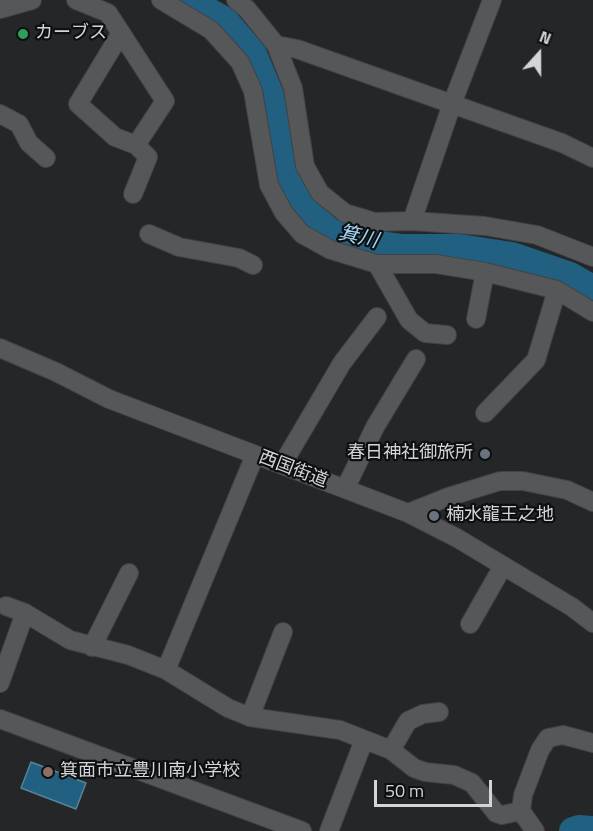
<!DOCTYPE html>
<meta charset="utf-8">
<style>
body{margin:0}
#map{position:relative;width:593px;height:831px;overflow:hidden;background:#252628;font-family:"Titillium Web",sans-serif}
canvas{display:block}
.north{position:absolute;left:509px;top:24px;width:60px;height:60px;-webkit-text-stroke:4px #0e0f10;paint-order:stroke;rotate:21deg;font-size:16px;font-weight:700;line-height:24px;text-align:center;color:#d4d5d6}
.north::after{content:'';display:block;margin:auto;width:21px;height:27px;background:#d4d5d6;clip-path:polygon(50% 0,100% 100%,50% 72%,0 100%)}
.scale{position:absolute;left:374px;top:780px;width:118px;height:27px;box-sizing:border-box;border:3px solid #d4d5d6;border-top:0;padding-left:8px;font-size:18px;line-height:21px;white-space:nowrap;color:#d4d5d6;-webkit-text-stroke:4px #0e0f10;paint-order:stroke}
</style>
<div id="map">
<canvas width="593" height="831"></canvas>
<div class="north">N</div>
<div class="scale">50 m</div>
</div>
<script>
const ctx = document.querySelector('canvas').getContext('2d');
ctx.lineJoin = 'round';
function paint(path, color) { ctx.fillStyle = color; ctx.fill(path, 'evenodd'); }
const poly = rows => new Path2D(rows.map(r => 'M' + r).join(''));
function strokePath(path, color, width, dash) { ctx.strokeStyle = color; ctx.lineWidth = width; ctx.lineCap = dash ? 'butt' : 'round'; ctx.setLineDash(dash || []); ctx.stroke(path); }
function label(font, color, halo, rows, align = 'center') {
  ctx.font = font + ' "Titillium Web","Noto Sans JP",sans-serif'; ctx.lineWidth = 4.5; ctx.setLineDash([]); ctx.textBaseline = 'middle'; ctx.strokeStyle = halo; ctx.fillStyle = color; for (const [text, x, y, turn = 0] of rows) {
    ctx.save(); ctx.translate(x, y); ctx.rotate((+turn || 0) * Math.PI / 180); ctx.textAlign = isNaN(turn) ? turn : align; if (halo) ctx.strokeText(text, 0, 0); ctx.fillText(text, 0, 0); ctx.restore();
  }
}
const water = poly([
 [31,762,86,783,76,809,21,788,31,762]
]);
paint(water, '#216080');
strokePath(water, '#57839a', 1.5);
strokePath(poly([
 [188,0,225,21,253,54,270,95,287,180,304,210,330,232,363,243,401,248,460,248,512,256,570,276,593,289],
 [573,831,579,829,593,830]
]), '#216080', 28);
const minor = poly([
 [76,0,108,13,165,101,136,145],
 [161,0,211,30,240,62,253,91,269,185,284,213,302,234,331,250,377,264,436,264,485,272,557,290,593,312],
 [236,0,247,9,276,45,293,88,305,166,320,193,345,213,375,222,412,221,485,226,537,235,593,257],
 [0,9,32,0],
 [121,33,78,104,115,137,136,145,148,157,133,194],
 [276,45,297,49,562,143,593,158],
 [0,114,19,124,29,143,46,158],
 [412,221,452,104,492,0],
 [149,234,179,247,239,258,253,265],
 [377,264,409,320,425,333,447,335],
 [476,319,485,272],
 [0,348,56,372,109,399,408,513,448,497,500,481,523,481,567,490,593,502],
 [485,413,536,360,557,290],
 [282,465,342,363,377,317],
 [345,489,375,427,416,359],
 [408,513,457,538,572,607,593,623],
 [6,606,25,613,70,640,128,655,166,670,228,708,250,717,340,730,391,750,414,768,425,772,454,775,472,783,496,813,502,815,521,811],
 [470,624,503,566],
 [92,647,129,573],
 [166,670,255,455],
 [0,683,25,613],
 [250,717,283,632],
 [0,719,302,831],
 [391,750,408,721,423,714,439,712],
 [329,831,364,740],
 [535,831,521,811,523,795,540,750,548,738,563,735,593,743]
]);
strokePath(minor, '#414244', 20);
strokePath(minor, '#565759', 18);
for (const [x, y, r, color] of [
 [23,34,6,"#2e9e5b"],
 [485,454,6,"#6b7280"],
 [434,516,6,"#6b7280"],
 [48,772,6,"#8d6e63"]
]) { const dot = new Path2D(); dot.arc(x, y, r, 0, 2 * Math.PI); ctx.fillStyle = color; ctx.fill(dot); strokePath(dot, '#0e0f10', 2); }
label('18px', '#d4d5d6', '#0e0f10', [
 ["カーブス",35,34],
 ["春日神社御旅所",473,454,"right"],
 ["楠水龍王之地",446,516],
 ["箕面市立豊川南小学校",60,772]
], 'left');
label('18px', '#d4d5d6', '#0e0f10', [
 ["西国街道",293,470,21]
]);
label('italic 20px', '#a2d5f3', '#0e0f10', [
 ["箕川",358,238,13]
]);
</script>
